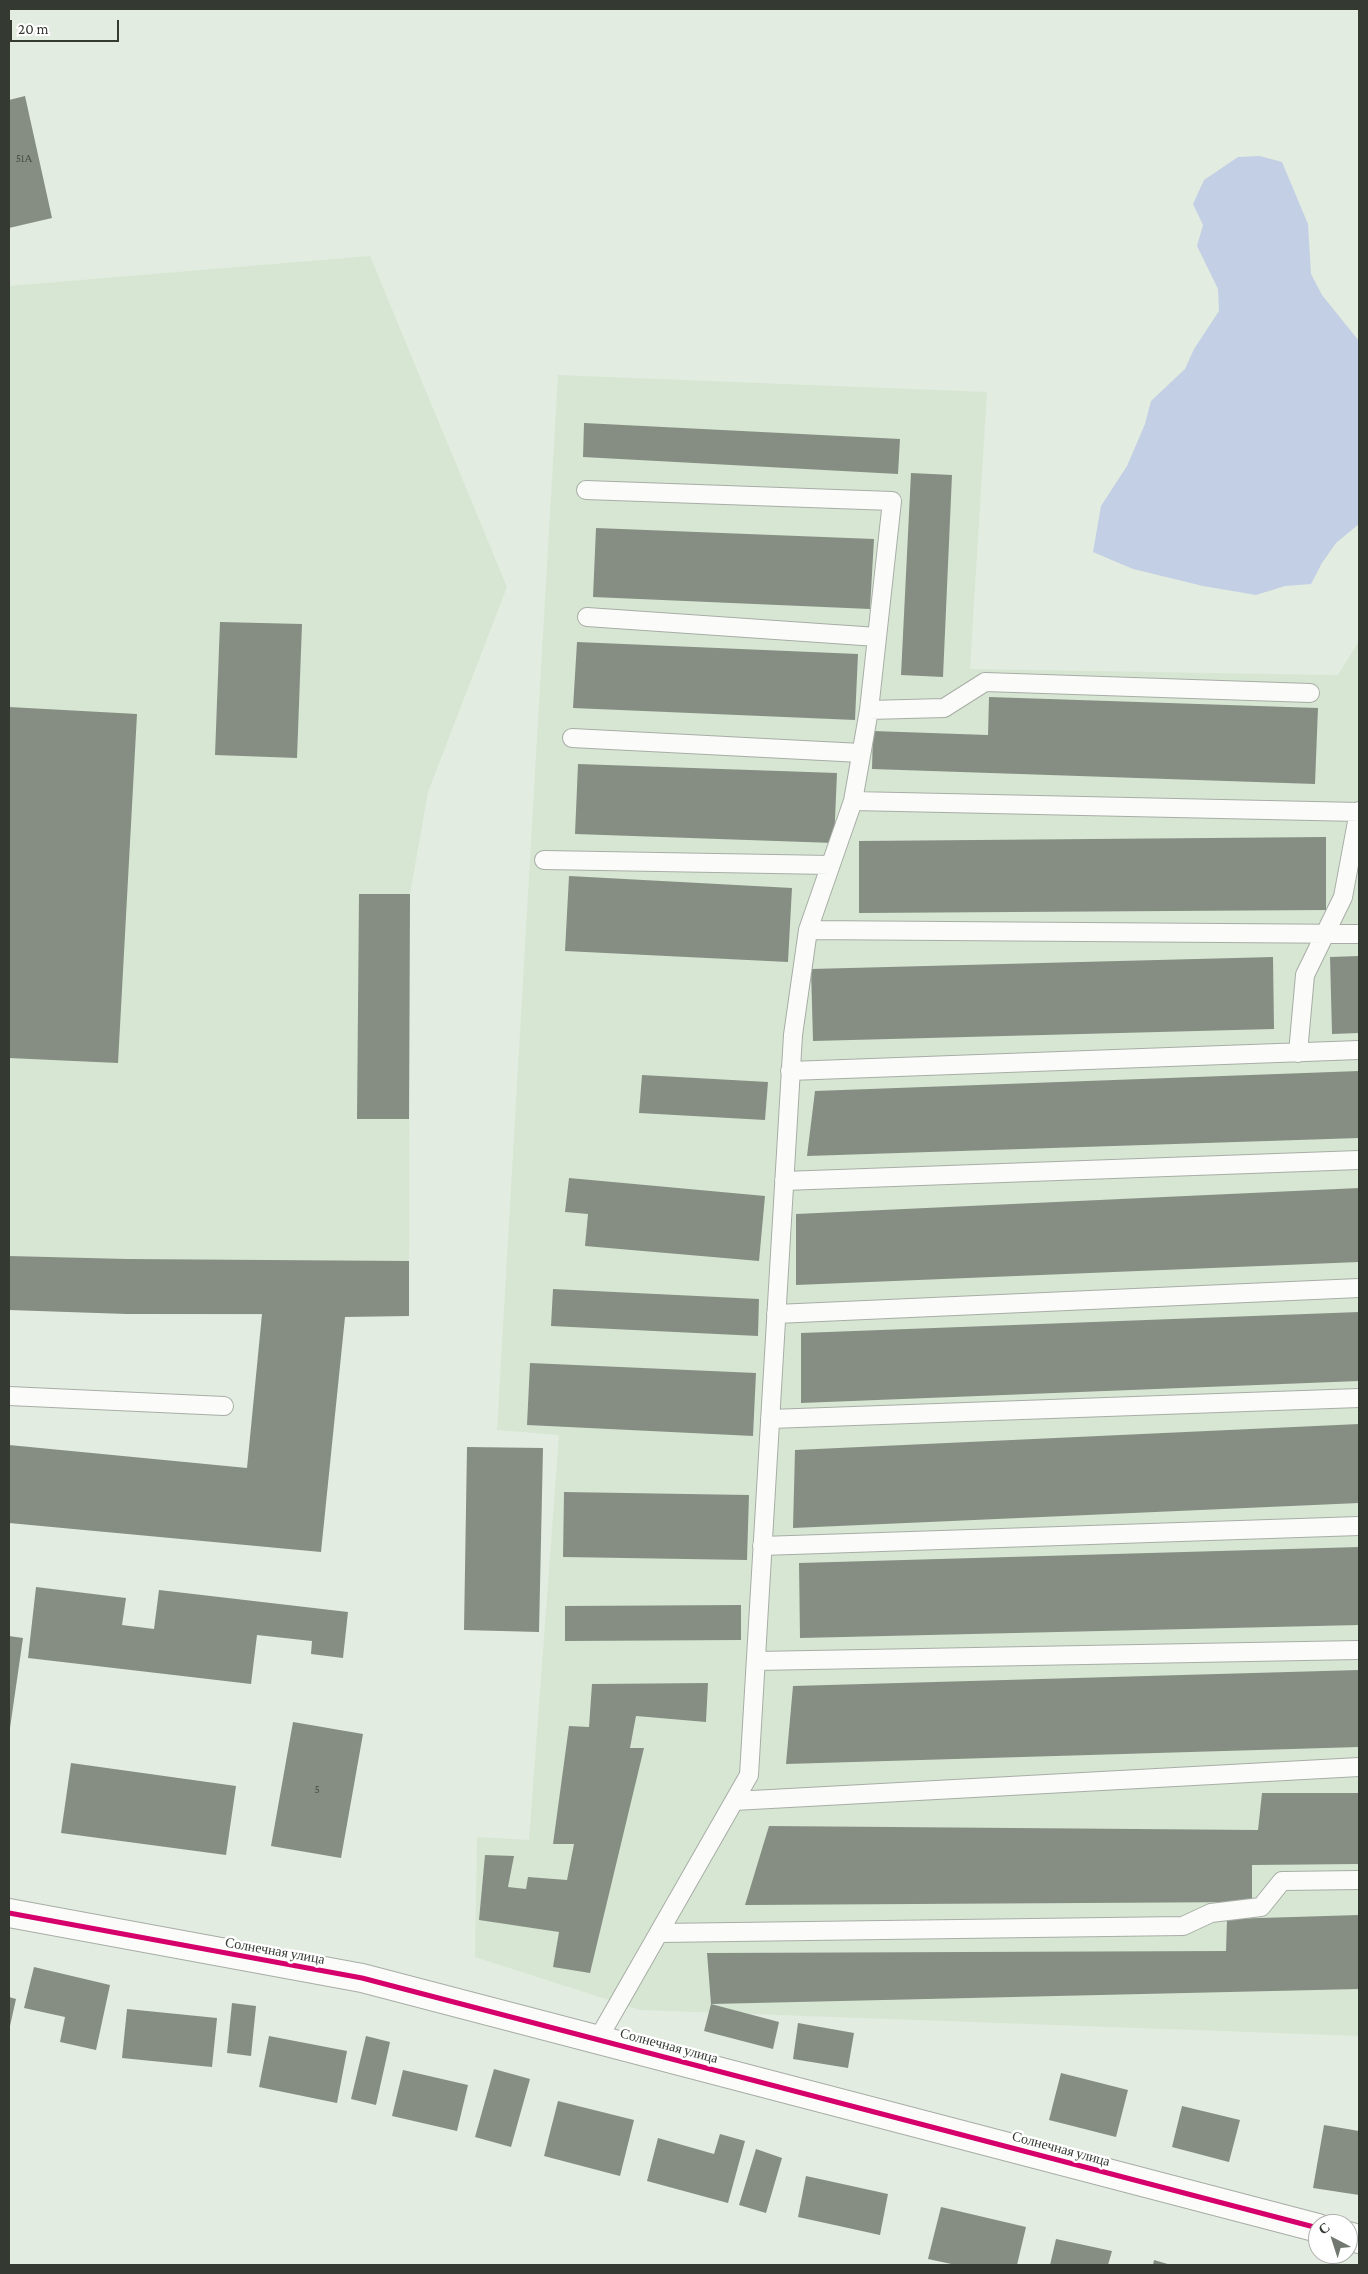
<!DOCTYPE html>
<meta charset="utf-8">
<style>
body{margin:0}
#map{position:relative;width:1368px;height:2274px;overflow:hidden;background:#e3ece0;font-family:"Crimson Pro",serif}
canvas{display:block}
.frame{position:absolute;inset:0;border:10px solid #343a32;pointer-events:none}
.north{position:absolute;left:1308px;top:2214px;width:50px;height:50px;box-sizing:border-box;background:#fff;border:1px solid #aeb0ad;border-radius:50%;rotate:320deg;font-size:14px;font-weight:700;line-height:20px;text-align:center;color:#343a32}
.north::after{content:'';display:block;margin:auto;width:18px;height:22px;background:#71786f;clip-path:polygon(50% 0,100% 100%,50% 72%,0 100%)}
.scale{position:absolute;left:10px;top:20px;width:109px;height:22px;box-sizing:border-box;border:2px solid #343a32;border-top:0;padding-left:6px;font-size:15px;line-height:18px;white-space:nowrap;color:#343a32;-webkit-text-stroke:4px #fff;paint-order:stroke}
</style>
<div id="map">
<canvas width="1368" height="2274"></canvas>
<div class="frame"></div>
<div class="north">С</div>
<div class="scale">20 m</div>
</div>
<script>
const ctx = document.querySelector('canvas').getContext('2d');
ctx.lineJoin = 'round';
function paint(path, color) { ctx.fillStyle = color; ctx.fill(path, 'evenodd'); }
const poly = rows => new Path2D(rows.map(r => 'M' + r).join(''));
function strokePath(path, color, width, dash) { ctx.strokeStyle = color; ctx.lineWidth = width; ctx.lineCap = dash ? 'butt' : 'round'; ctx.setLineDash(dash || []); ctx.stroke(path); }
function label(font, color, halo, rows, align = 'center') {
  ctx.font = font + ' "Crimson Pro",serif'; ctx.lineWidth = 5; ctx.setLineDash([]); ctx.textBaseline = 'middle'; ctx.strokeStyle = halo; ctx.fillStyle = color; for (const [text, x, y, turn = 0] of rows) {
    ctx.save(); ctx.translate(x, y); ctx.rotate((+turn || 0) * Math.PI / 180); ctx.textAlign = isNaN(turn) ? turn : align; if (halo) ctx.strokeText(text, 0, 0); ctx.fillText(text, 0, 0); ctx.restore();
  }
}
paint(poly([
 [370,256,507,587,428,792,410,894,409,1316,127,1314,9,1310,9,286],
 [558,375,987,392,970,669,1338,675,1359,641,1359,2036,640,2010,475,1957,477,1837,529,1840,559,1435,497,1430]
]), '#d7e6d3');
paint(poly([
 [1260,156,1282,162,1308,224,1311,274,1322,295,1359,341,1359,524,1336,543,1322,563,1311,584,1285,586,1256,595,1203,586,1133,569,1093,552,1101,506,1127,466,1145,424,1151,401,1185,369,1194,349,1219,311,1218,289,1197,246,1203,225,1193,204,1204,180,1238,157]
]), '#c3cfe4');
paint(poly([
 [25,96,52,218,9,228,9,100],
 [584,423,900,439,898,474,583,457],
 [911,473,952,475,943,677,901,675],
 [596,528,874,539,870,609,593,597],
 [220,622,302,624,297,758,215,755],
 [577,642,858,654,855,720,573,708],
 [989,697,1318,708,1315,784,872,769,873,731,988,735],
 [9,707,137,714,118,1063,9,1058],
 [578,764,837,773,834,843,575,834],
 [1326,837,1326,910,859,913,859,841],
 [569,876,792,888,788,962,565,951],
 [359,894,410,894,409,1119,357,1119],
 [1359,956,1359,1033,1332,1034,1330,957],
 [1273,957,1274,1029,813,1041,811,969],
 [1359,1071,1359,1138,807,1156,815,1091],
 [642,1075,768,1082,765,1120,639,1113],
 [569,1178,765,1196,759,1261,585,1246,588,1214,565,1212],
 [1359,1188,1359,1262,796,1285,796,1214],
 [9,1256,127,1259,409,1261,409,1316,345,1317,321,1552,9,1523,9,1445,247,1468,262,1314,127,1314,9,1310],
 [553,1289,759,1299,758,1336,551,1326],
 [1359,1312,1359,1381,801,1403,801,1333],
 [530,1363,756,1373,753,1436,527,1425],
 [1359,1424,1359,1503,793,1528,795,1450],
 [467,1447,543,1448,539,1632,464,1630],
 [564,1492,749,1495,747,1560,563,1557],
 [1359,1547,1359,1625,800,1638,799,1563],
 [36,1587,126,1598,122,1625,154,1629,159,1590,348,1612,343,1658,311,1654,312,1641,257,1635,251,1684,28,1658],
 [741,1605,741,1640,565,1641,565,1606],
 [9,1636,23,1638,10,1728,9,1728],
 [1359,1670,1359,1747,786,1764,793,1686],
 [708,1683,706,1722,636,1716,630,1748,644,1748,590,1973,553,1967,559,1932,479,1920,485,1855,514,1856,508,1887,526,1889,528,1877,567,1880,574,1844,553,1844,569,1726,589,1727,592,1684],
 [293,1722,363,1734,341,1858,271,1846],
 [71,1763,236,1786,226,1855,61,1833],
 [1262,1793,1359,1793,1359,1864,1252,1865,1252,1902,745,1905,769,1826,1258,1830],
 [1359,1915,1359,1989,711,2004,779,2022,773,2049,704,2031,711,2004,707,1953,1226,1951,1227,1919],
 [34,1967,110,1985,96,2050,60,2042,65,2017,24,2008],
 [9,1997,16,1999,10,2026,9,2026],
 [232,2003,256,2006,251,2056,227,2053],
 [127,2009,217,2018,212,2067,122,2058],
 [798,2023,854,2033,848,2068,793,2059],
 [269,2036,347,2051,337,2103,259,2087],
 [366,2036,390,2042,376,2105,351,2099],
 [494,2069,530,2079,511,2147,475,2137],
 [403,2070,468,2085,457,2131,392,2116],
 [1061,2073,1128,2090,1116,2137,1049,2120],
 [558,2101,634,2120,620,2176,544,2156],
 [1182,2106,1240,2120,1229,2162,1172,2147],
 [1324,2125,1359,2131,1359,2195,1313,2188],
 [720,2134,745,2141,728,2203,647,2181,658,2138,714,2154],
 [756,2149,782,2158,766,2213,739,2205],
 [806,2176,888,2194,880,2235,798,2217],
 [941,2207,1026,2227,1017,2265,956,2265,928,2259],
 [1056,2239,1112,2251,1108,2265,1050,2265],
 [1154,2260,1171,2265,1153,2265]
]), '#868e84');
const lane = poly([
 [586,490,892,501,869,710,853,801,808,930,793,1035,749,1775,598,2039],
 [587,617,877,637],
 [869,710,944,708,985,682,1310,693],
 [572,738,861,753],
 [853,801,1359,812],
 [544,860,830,865],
 [808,930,1359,934],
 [1298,1053,1305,975,1343,897,1359,811],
 [790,1071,1359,1050],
 [784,1181,1359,1160],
 [776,1314,1359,1288],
 [9,1396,224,1406],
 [770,1419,1359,1398],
 [762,1546,1359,1526],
 [756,1661,1359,1650],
 [734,1801,1359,1767],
 [659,1933,1183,1926,1211,1913,1261,1907,1282,1881,1359,1880]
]);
const street = poly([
 [9,1913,362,1978,1318,2228],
 [1348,2236,1359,2239]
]);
strokePath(lane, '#a7ada5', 20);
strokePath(street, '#a7ada5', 30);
strokePath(lane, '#fbfcfa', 18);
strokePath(street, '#fbfcfa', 28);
strokePath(poly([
 [9,1913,362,1978,1318,2228]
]), '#d6006c', 5);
label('11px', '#484f46', null, [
 ["51А",24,159],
 ["5",317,1790]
]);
label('14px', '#343a32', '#fff', [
 ["Солнечная улица",275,1951,10],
 ["Солнечная улица",669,2046,15],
 ["Солнечная улица",1061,2149,15]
]);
</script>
